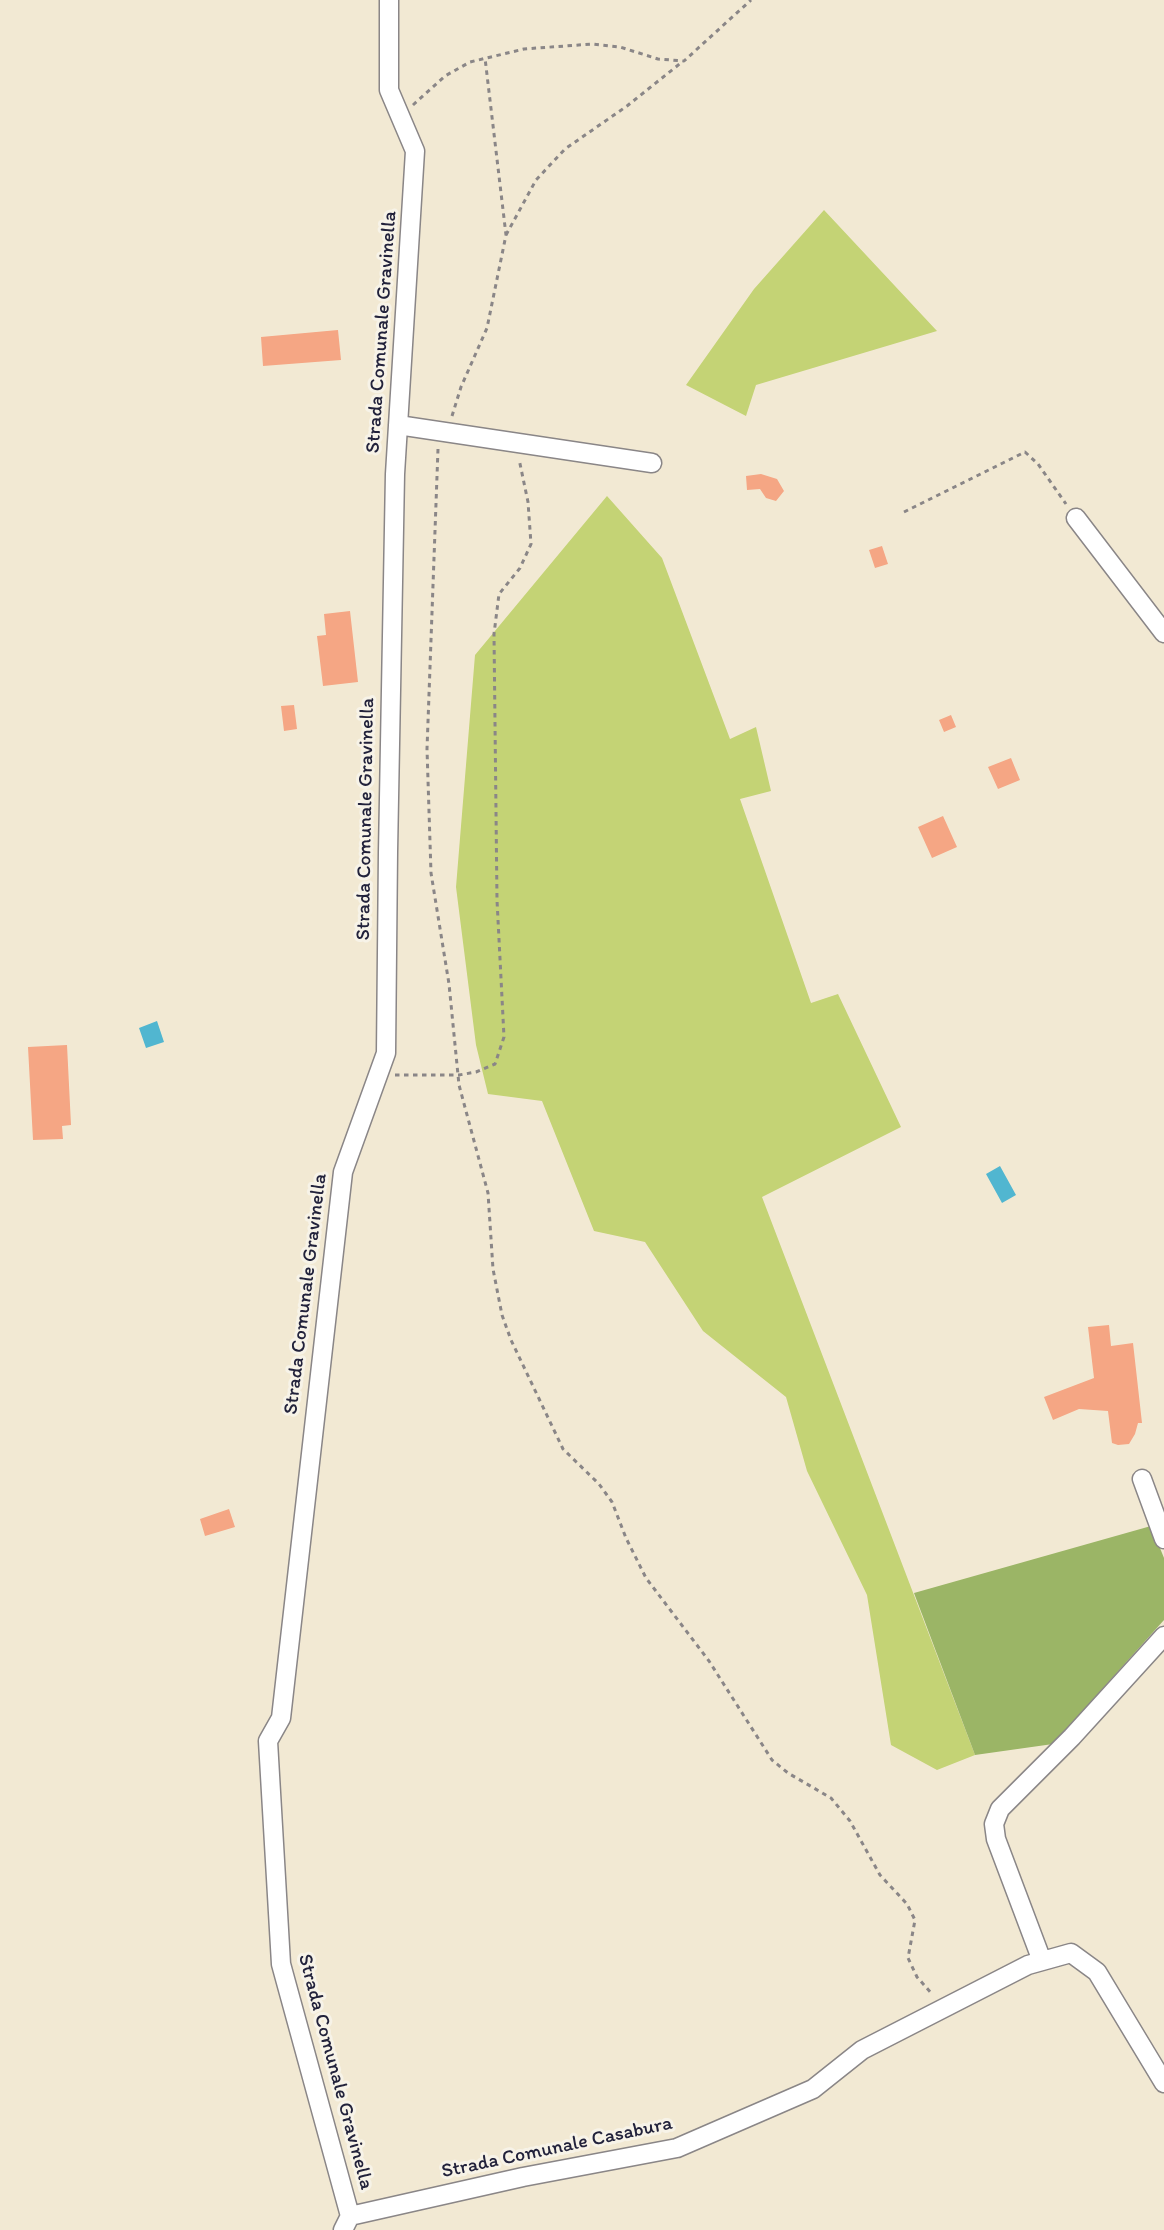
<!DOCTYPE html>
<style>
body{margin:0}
canvas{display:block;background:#f2e9d3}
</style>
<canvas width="1164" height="2230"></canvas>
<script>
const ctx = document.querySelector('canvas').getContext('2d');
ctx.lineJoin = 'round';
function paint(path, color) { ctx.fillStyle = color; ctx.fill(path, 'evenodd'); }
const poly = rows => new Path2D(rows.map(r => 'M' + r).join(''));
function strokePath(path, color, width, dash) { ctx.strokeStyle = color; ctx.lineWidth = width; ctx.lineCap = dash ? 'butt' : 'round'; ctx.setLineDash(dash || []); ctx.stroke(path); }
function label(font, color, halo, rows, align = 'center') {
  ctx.font = font + ' Itim,sans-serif'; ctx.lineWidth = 6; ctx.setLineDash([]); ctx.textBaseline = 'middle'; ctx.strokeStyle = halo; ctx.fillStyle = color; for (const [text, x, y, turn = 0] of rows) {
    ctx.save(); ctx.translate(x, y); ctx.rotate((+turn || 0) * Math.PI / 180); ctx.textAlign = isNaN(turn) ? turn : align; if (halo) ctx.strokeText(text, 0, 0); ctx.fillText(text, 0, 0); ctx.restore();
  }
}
paint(poly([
 [824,210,937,331,756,385,746,416,686,385,754,289],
 [607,496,662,558,730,739,756,727,771,791,740,799,811,1003,838,994,901,1127,762,1197,975,1755,937,1770,891,1745,867,1595,807,1471,786,1397,703,1331,645,1242,594,1231,542,1101,488,1094,476,1045,456,887,475,655]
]), '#c4d375');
paint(poly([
 [1151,1526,1164,1558,1164,1620,1053,1744,975,1755,914,1593]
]), '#9bb566');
paint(poly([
 [157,1021,164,1042,146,1048,139,1028],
 [1000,1166,1016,1195,1002,1203,986,1174]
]), '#51b6d0');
paint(poly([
 [338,330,341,360,263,366,261,337],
 [761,474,777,479,784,491,776,501,766,498,760,489,747,490,746,476],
 [882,546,888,564,875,568,869,550],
 [350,611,358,682,323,686,317,636,326,635,324,614],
 [294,705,297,729,284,731,281,706],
 [951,715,956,727,944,732,939,720],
 [1011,758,1020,780,998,789,988,767],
 [943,816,957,847,932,858,918,827],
 [67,1045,71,1125,62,1126,63,1139,33,1140,28,1047],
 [1109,1325,1111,1346,1133,1343,1142,1423,1138,1423,1135,1434,1129,1444,1118,1445,1112,1443,1108,1411,1079,1409,1053,1420,1044,1397,1094,1378,1088,1327],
 [229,1509,235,1527,205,1536,200,1519]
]), '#f5a684');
const minor = poly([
 [398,425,652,463],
 [1076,518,1164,633],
 [1142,1479,1164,1539],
 [1042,1961,996,1839,994,1824,1000,1809,1072,1737,1164,1636],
 [350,2216,523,2177,677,2148,813,2089,862,2050,1028,1965,1071,1953,1097,1972,1164,2083],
 [343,2230,350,2216,281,1964,268,1741,281,1718,343,1172,386,1053,388,852,395,474,415,151,389,90,389,0]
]);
strokePath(minor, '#8a8687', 21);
strokePath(poly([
 [413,105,445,76,470,62,524,49,592,44,620,47,658,59,684,61,751,0],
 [506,235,536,180,565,149,627,106,682,62],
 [452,416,461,387,487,328,506,235,485,58],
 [438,449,427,749,431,873,449,984,459,1085,488,1193,493,1269,502,1315,511,1340,563,1449,599,1484,612,1502,626,1538,646,1578,709,1661,772,1760,788,1773,831,1798,850,1821,880,1875,907,1904,915,1920,908,1958,917,1977,932,1994],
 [904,512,1025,452,1038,464,1066,504],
 [395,1075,459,1075,476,1072,495,1064,504,1037,497,900,494,634,499,594,520,568,531,544,528,502,519,459]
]), '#8a8687', 3, [4.5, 4.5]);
strokePath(minor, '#fff', 18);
label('20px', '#22223b', '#f7f3e8', [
 ["Strada Comunale Gravinella",382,332,-86],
 ["Strada Comunale Gravinella",366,819,-89],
 ["Strada Comunale Gravinella",306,1294,-83],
 ["Strada Comunale Gravinella",335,2072,75],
 ["Strada Comunale Casabura",557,2148,-12]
]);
</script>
